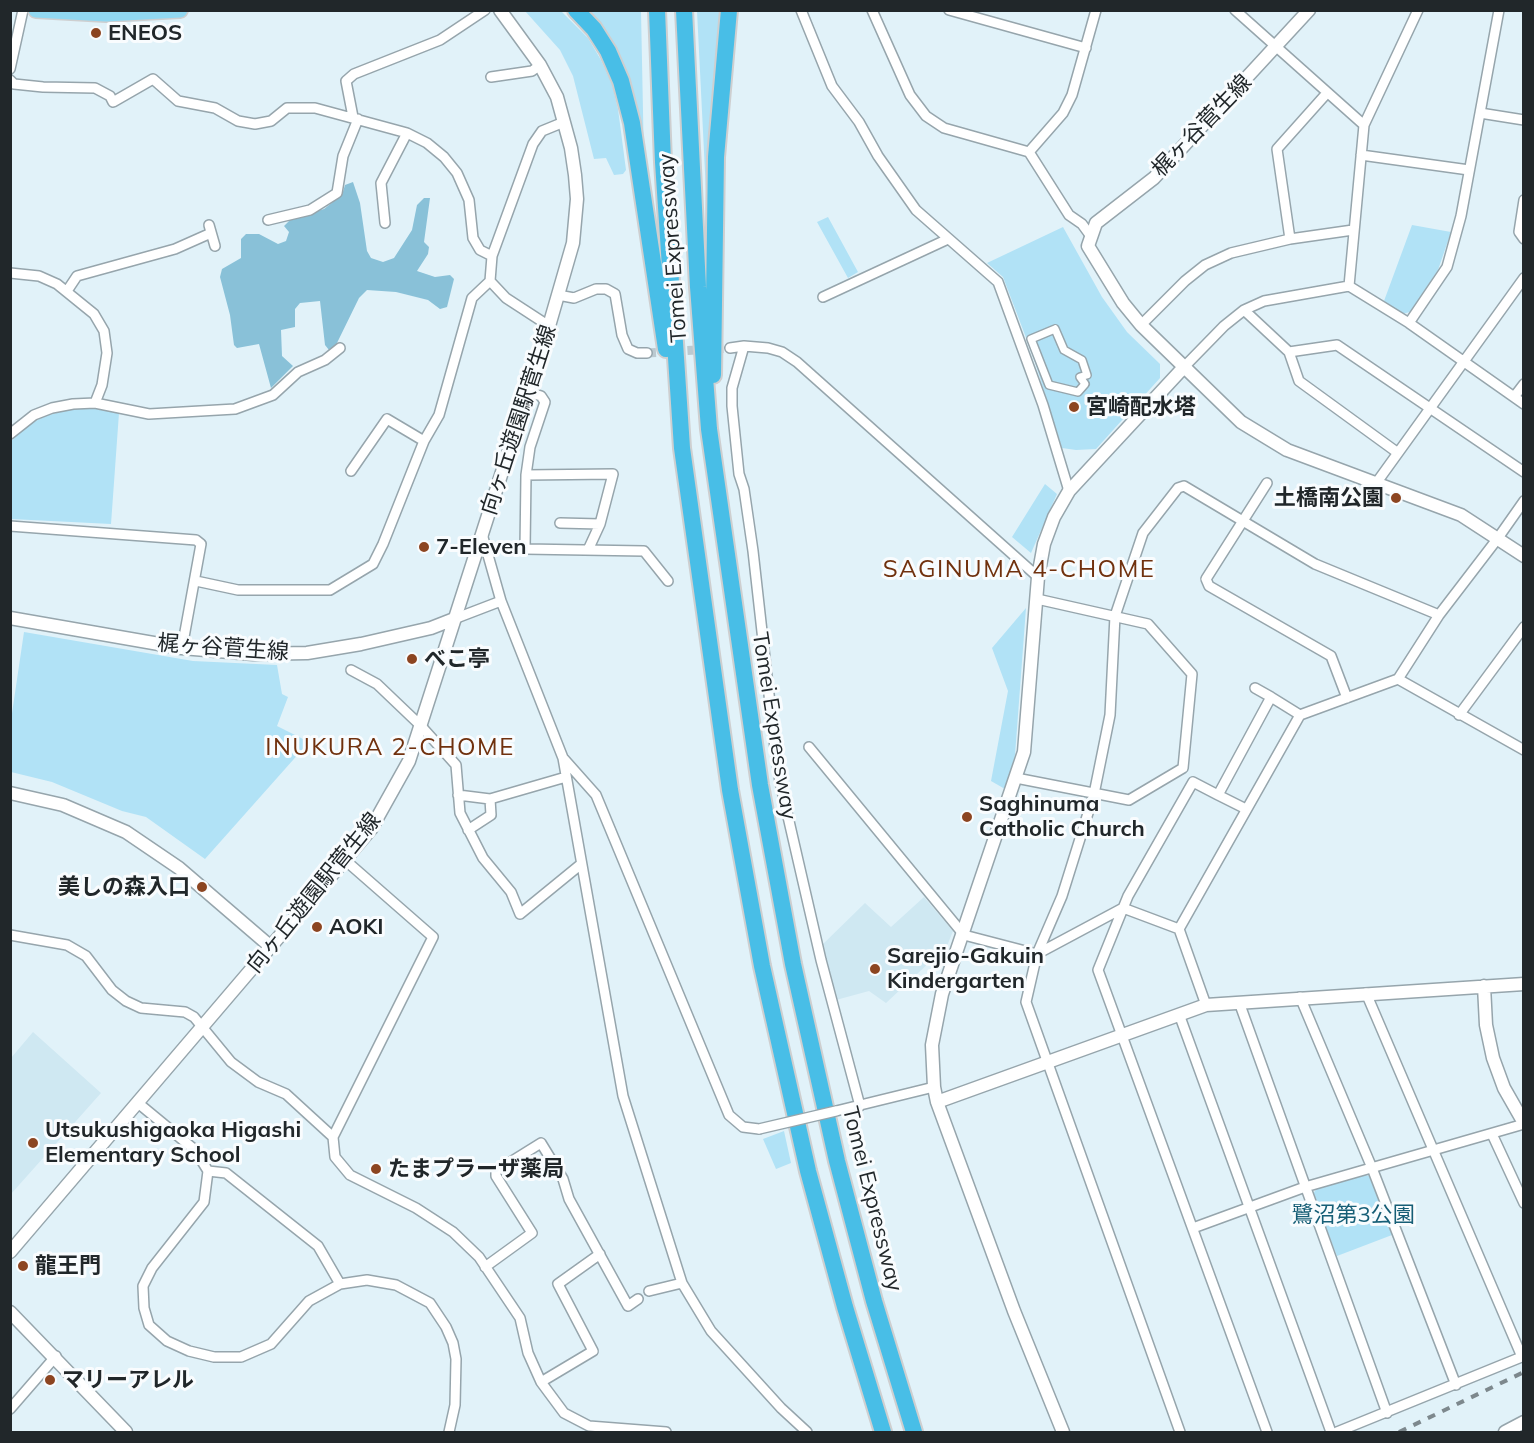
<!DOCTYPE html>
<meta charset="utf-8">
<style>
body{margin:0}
#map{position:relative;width:1534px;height:1443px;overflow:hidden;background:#e1f2f9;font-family:Mulish,sans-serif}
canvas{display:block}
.frame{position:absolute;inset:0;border:12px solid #21272a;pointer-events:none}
</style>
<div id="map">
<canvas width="1534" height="1443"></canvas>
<div class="frame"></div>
</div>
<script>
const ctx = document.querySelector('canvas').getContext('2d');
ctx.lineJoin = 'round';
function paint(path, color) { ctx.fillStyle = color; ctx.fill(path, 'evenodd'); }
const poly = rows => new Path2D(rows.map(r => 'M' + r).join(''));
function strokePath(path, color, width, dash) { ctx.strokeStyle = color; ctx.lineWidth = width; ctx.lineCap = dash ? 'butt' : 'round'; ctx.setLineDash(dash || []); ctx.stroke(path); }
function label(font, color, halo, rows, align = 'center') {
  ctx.font = font + ' Mulish,"Noto Sans JP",sans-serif'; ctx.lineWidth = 6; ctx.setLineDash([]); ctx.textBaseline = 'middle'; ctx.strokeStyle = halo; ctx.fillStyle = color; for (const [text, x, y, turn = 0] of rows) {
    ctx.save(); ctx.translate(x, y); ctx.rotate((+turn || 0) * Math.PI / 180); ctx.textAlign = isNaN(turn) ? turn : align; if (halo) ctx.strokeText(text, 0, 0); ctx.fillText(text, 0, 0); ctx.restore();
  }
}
paint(poly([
 [924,897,953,931,947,946,886,1003,869,991,836,1000,822,945,865,903,891,927],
 [33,1032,101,1093,11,1194,11,1058]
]), '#cfe8f2');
paint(poly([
 [525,11,561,11,588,38,601,60,612,84,618,109,626,170,623,174,614,175,606,158,594,159,573,76,560,50],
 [582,11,641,11,644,162,631,104],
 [697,11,724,11,709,191,706,192],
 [828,217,858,272,848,278,817,222],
 [1412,225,1451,232,1438,270,1410,312,1402,314,1384,301],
 [1063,227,1102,297,1127,332,1160,364,1160,378,1096,449,1076,450,1062,448,1033,356,1003,277,987,263],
 [76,408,99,408,119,413,111,524,11,519,10,442,30,424,45,416],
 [1045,484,1057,494,1031,553,1012,537],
 [1026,608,1015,755,1005,789,991,781,1008,691,992,648],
 [24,632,193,661,277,665,282,694,288,697,277,726,309,742,205,859,146,817,122,811,52,782,11,772,11,720],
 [784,1131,791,1163,776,1169,763,1139],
 [1361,1174,1369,1176,1392,1235,1337,1256,1313,1194,1317,1188]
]), '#b1e2f6');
paint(poly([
 [353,182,360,203,367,251,371,258,383,262,394,258,412,230,417,205,424,198,430,198,424,242,429,247,428,254,417,271,435,277,450,275,454,279,447,307,440,309,428,300,396,292,367,290,359,298,336,345,329,350,325,345,320,301,300,303,295,309,295,327,281,330,282,356,293,366,271,388,259,344,237,348,234,345,230,315,220,277,222,269,241,258,241,239,246,234,259,234,278,244,286,241,289,232,284,226,291,219,324,209,342,195,345,185]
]), '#89c1d8');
strokePath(poly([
 [647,353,730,348]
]), '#bbc9d0', 9, [9, 4.5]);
const pedestrian = poly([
 [1055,329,1064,350,1082,360,1087,375,1080,377,1085,384,1078,392,1049,385,1031,339,1055,329]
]);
const minor = poly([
 [801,10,832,86,859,122,878,156,916,210,998,282,1043,405,1069,491],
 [872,10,910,95,926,116,944,128,1029,152,1069,215,1082,224,1090,235],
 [949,10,1086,48],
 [1235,10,1364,125],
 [10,69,23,10],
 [491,77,532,71,540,65],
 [10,80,14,84,43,87,95,88,110,96,113,102,153,79,178,101,215,108,238,121,255,124,271,121,287,108,315,108,407,133,427,143,444,157,457,173,469,200,473,238,480,250,492,256],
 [1480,113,1524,120],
 [353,117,346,81,354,74,440,40,485,10],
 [1029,152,1063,113,1072,95,1096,10],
 [1361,155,1469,170],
 [1524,200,1519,232,1524,239],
 [268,220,310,210,337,193,343,156,358,119],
 [385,223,381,183,407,133],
 [209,225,215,246],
 [1290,239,1277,149,1327,93],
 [10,273,39,276,57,284,94,314,104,331,107,353,102,385,95,403],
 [1349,286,1364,125,1418,10],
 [67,291,77,276,175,249,211,233],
 [558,295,574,298,596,289,606,289,615,294,622,335,628,349,637,353,647,353],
 [823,297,948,239],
 [1244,310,1289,352,1299,381,1398,453],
 [1409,323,1447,267,1461,216,1499,10],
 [1141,325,1185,281,1205,265,1231,253,1290,239,1353,230],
 [549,326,506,298,490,281,492,256,533,144,542,131,564,122],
 [744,346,732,388,732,406,739,474,744,489,753,551,775,748,780,782,821,960,860,1106],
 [730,348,744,346,768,348,782,352,797,362,1038,577],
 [1289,352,1337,345,1524,472],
 [1184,367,1224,326,1244,310,1264,301,1349,286,1409,323,1524,404],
 [528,392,541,396,545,402,530,447,526,475,525,549,644,551,668,581],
 [1514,397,1524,384],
 [10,434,34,415,52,408,73,404,95,403,149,414,235,409,273,395,298,372,325,360,340,348],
 [351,471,387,419,424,441],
 [526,475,613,474,600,524,560,523],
 [1377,482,1524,278],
 [1267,483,1206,579,1209,586,1331,656,1347,698],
 [10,526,196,540,201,544,182,648],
 [482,534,501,601,563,758,623,1096,682,1283,711,1331,781,1408,807,1432],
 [588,550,600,524],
 [196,581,238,590,330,590,373,564,383,544,424,441,439,415,472,298,490,281],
 [454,619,501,601],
 [351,670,377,684,421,726,456,765,460,813,483,858,511,892,520,914,580,865],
 [1398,679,1524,750],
 [1255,688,1271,697,1218,795,1193,782,1128,896,1098,970,1267,1432],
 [1271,697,1300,715],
 [1459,715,1524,627],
 [809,747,964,935,1037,954,1123,908,1179,929],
 [564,759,596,795,729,1115,743,1127,759,1129],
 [1016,778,1129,800,1183,768,1192,674,1148,624,1037,599],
 [458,795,490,799,566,777],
 [1218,795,1246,809],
 [468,830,491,815,490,799],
 [10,935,67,945,86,956,112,990,126,1001,141,1008,185,1012,194,1017,231,1062,258,1082,286,1094,333,1137,335,1157,350,1175,416,1208,453,1232,479,1257,520,1318,528,1353,541,1382,564,1413,589,1426,666,1432],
 [1366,993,1522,1357],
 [1300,997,1372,1168,1456,1385],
 [1239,1002,1387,1413],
 [1206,1005,1179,929,1300,715,1398,679,1439,615,1498,538,1524,501],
 [1179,1014,1331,1432],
 [138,1103,195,1150,208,1171,204,1202,152,1268,143,1286,144,1308,149,1325,167,1341,189,1351,214,1357,241,1357,271,1344,309,1301,340,1284,367,1280,396,1285,430,1303,446,1327,453,1343,456,1359,455,1405,449,1432],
 [836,1111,934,1087],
 [1492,1134,1524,1203],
 [333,1137,433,937,345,860],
 [208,1171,226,1173,318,1246,340,1284],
 [1193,1228,1305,1187,1524,1124],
 [485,1267,532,1233,496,1176,496,1171,541,1143,563,1179,569,1199,628,1306,638,1299],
 [649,1291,682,1283],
 [541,1382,593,1351,558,1284,600,1254],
 [10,1409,56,1356],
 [1180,1432,1026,1002,1037,954,1062,896,1094,794,1110,715,1115,616,1143,533,1178,488,1184,486,1315,564,1439,615],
 [1337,1432,1524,1356]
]);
const tertiary = poly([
 [1309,10,1154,178,1096,223,1088,246,1123,303,1141,325,1241,422,1287,450,1461,515,1524,556],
 [10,618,182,648,253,654,307,653,361,644,431,628,454,619],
 [10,793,63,805,126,832,179,868,271,947],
 [1484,986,1486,1025,1493,1058,1504,1088,1524,1123],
 [937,1102,1206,1005,1524,984],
 [10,1252,371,829,409,761,549,326,573,243,577,199,575,175,571,148,557,97,540,65,500,10],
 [10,1312,126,1432],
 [1063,1432,1014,1311,937,1102,934,1087,932,1045,942,994,1024,752,1038,577,1044,544,1054,517,1069,491,1184,367],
 [1505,1432,1524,1422]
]);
const primary = poly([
 [36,10,106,14,180,10]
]);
const motorway = poly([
 [576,10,594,29,608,51,621,81,632,123,666,349],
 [657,10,663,162,682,448,730,790,762,966,808,1171,845,1307,883,1432],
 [684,10,698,287,709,429,760,785,793,964,837,1161,874,1301,914,1432],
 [713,375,716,157,729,10]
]);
strokePath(pedestrian, '#96a5ac', 10);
strokePath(minor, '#96a5ac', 12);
strokePath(tertiary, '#96a5ac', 15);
strokePath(primary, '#cecfd0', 18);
strokePath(motorway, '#cecfd0', 20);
strokePath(pedestrian, '#fff', 7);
strokePath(minor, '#fff', 9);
strokePath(tertiary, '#fff', 12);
strokePath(primary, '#91d8f1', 15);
strokePath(motorway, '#48bee7', 16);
strokePath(poly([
 [1399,1432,1524,1372]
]), '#7d888d', 4, [8, 8]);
const minorBridge = poly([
 [759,1129,836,1111]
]);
strokePath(minorBridge, '#96a5ac', 12, []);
strokePath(minorBridge, '#fff', 9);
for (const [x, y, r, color] of [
 [96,33,6,"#8c4521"],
 [1074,407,6,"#8c4521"],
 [1396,498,6,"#8c4521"],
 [424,547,6,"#8c4521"],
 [412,659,6,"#8c4521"],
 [967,817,6,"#8c4521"],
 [202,887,6,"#8c4521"],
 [317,927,6,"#8c4521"],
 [875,969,6,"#8c4521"],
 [33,1143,6,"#8c4521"],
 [376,1169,6,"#8c4521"],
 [23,1266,6,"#8c4521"],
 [50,1380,6,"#8c4521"]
]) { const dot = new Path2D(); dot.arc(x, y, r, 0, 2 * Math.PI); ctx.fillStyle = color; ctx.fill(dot); strokePath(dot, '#f9fcfe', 2); }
label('bold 22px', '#21272a', '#f9fcfe', [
 ["ENEOS",108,33],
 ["宮崎配水塔",1086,407],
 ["土橋南公園",1384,498,"right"],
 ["7-Eleven",436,547],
 ["べこ亭",424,659],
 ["Saghinuma",979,804],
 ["Catholic Church",979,829],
 ["美しの森入口",190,887,"right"],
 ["AOKI",329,927],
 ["Sarejio-Gakuin",887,956],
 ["Kindergarten",887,981],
 ["Utsukushigaoka Higashi",45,1130],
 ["Elementary School",45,1155],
 ["たまプラーザ薬局",388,1169],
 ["龍王門",35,1266],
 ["マリーアレル",62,1380]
], 'left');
label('22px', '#21272a', '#f9fcfe', [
 ["梶ヶ谷菅生線",1202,126,-46],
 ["Tomei Expressway",673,248,-94],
 ["向ヶ丘遊園駅菅生線",519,420,-72],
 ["梶ヶ谷菅生線",223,648,4],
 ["Tomei Expressway",774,726,81],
 ["向ヶ丘遊園駅菅生線",314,893,-51],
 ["Tomei Expressway",872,1199,76]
]);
label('22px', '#165e76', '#f9fcfe', [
 ["鷺沼第3公園",1353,1215]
]);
ctx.letterSpacing = '1.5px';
label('24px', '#70310e', '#f9fcfe', [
 ["SAGINUMA 4-CHOME",1019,570],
 ["INUKURA 2-CHOME",390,748]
]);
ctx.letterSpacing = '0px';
</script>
